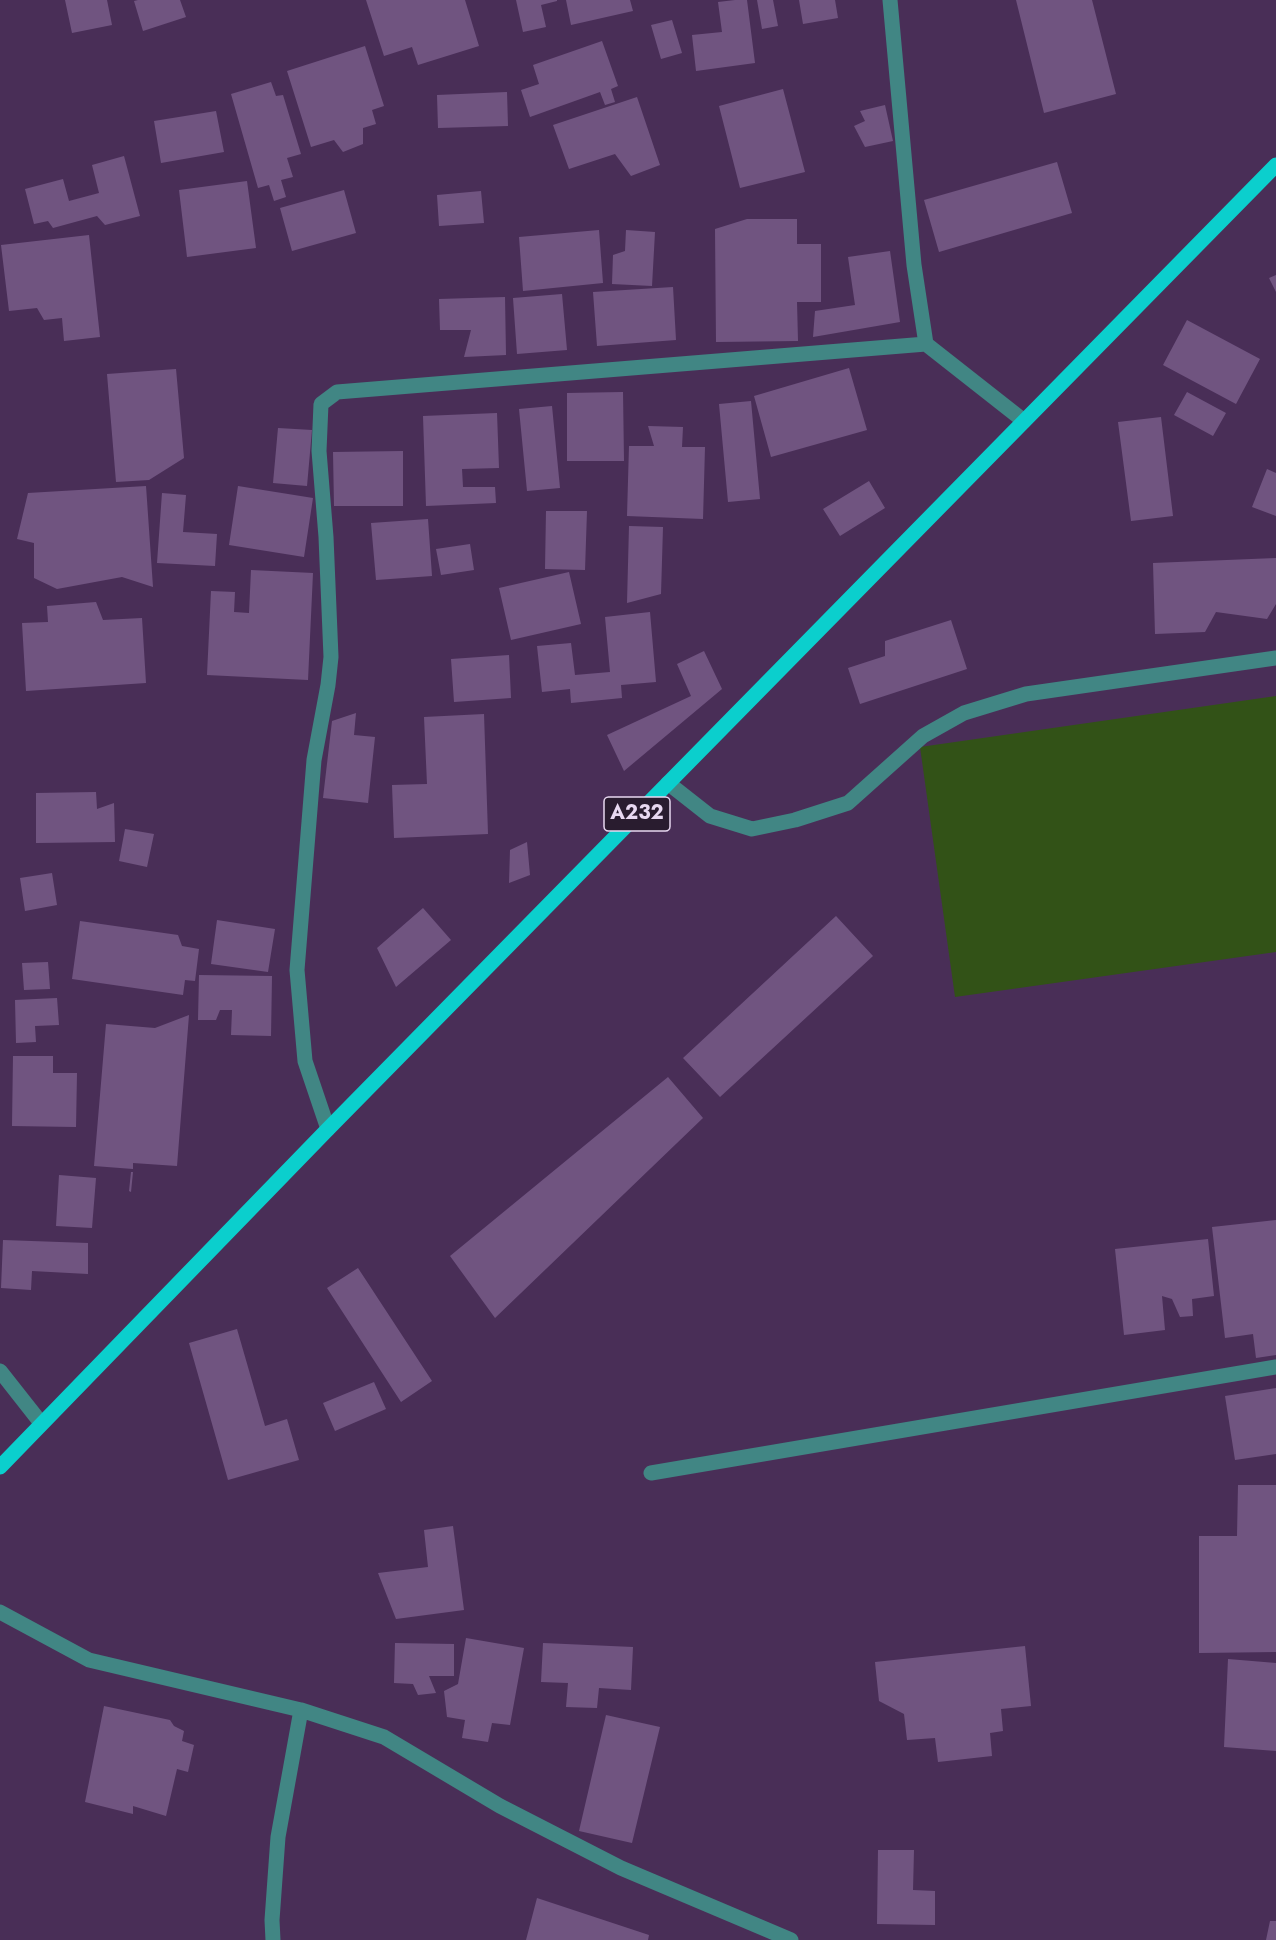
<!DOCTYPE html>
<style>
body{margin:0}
canvas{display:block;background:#492e57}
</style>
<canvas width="1276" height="1940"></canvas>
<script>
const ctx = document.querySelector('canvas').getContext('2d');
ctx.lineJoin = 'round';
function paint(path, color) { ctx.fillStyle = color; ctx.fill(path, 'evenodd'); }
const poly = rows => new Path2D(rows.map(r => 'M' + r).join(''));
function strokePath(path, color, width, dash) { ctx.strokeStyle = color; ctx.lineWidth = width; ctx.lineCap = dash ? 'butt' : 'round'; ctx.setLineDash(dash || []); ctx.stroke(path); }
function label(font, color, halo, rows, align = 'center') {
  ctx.font = font + ' Jost,sans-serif'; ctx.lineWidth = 6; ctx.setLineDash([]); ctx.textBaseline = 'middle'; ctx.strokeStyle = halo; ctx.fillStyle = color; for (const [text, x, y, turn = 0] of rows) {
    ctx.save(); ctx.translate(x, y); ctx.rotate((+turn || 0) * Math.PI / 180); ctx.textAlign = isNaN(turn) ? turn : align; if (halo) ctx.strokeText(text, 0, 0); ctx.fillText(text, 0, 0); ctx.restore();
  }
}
paint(poly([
 [1276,696,1276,952,955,997,920,747]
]), '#325217');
paint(poly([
 [65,0,107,0,112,25,72,33],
 [138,0,180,0,186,17,143,31,134,1],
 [366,0,465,0,479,46,418,65,412,47,384,56],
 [516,0,557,0,557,1,541,5,546,27,523,32],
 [566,0,630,0,633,11,571,25],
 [735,0,747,0,755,63,696,71,692,35,722,32,718,2],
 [757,0,773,0,778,26,762,29],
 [799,0,835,0,838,18,803,24],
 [1016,0,1092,0,1116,94,1044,113],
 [672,20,682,53,661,59,651,25],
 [602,41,618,86,611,89,615,102,605,105,600,92,530,117,521,90,539,84,533,65],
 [365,46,384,106,372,110,376,124,363,128,363,144,343,152,334,140,311,147,287,71],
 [271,82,276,96,283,95,301,154,287,158,293,177,281,180,286,197,274,201,269,185,258,188,231,94],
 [783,89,805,172,740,188,719,106],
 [507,92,508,126,438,128,437,95],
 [637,97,660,165,631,176,615,154,569,169,553,125],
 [885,105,893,141,865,147,854,126,865,121,860,111],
 [216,111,224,152,161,163,154,121],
 [124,156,140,216,105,225,97,216,53,228,48,221,34,224,25,189,63,179,69,201,99,193,92,165],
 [1057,162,1072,213,939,252,924,200],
 [247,181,256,248,187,257,179,190],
 [344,190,356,233,292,251,280,208],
 [481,191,484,223,439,226,437,195],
 [747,219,797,219,797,244,821,244,821,302,797,302,798,341,716,342,715,229],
 [599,230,603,283,523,291,519,237],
 [626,230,655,232,652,286,612,284,613,255,625,251],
 [89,235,100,337,64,341,62,318,44,320,37,308,9,311,1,245],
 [890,251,900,322,813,337,815,311,855,305,848,257],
 [1276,275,1276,292,1269,278],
 [673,287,676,340,597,346,593,292],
 [562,294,567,350,517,354,513,298],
 [505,297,506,355,464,357,471,330,440,330,439,299],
 [1187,320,1260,359,1236,404,1163,365],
 [849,368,867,430,771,457,754,396],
 [176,369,184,458,149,480,116,482,107,374],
 [623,392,624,461,567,461,567,393],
 [1187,392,1226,413,1213,436,1174,415],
 [751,401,760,499,728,502,719,404],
 [552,406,560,488,527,491,519,409],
 [497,413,499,468,462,469,463,487,495,487,496,503,426,506,423,416],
 [1161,417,1173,516,1131,521,1118,422],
 [648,426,683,427,682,447,705,447,703,519,627,516,629,446,654,446],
 [278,428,312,430,307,486,273,483],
 [403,451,403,506,334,506,333,452],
 [1267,469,1276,473,1276,516,1252,507],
 [869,481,885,508,840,536,823,509],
 [146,486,153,587,122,577,57,589,34,578,34,543,17,539,28,493],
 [238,486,313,498,304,557,229,545],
 [162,493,186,495,183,532,217,534,215,566,157,563],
 [546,511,587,511,585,570,545,569],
 [428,519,432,576,376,580,371,523],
 [629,526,663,527,661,594,627,603],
 [470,544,474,570,441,575,436,549],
 [1276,558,1276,604,1267,619,1216,612,1205,632,1155,634,1153,563],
 [251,570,313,573,308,680,207,675,211,591,235,592,234,612,249,613],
 [569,572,581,624,511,640,499,588],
 [96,602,103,620,142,618,146,683,26,691,22,623,48,622,47,606],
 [650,612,656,682,621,685,622,698,571,703,570,689,542,692,537,646,571,643,575,675,610,672,605,617],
 [951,620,967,669,860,704,848,668,885,656,885,641],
 [704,651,722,689,624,771,607,735,691,696,677,664],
 [509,655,511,698,454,702,451,659],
 [356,713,354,735,375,737,368,803,323,798,332,721],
 [484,714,488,834,394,838,392,785,427,784,424,717],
 [96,792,97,809,114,803,115,842,36,843,36,793],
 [125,829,154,834,147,867,119,861],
 [527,842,530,875,509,883,510,850],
 [52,873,57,905,25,911,20,878],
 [423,908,451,940,396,987,377,948],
 [836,916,873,956,720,1097,683,1058],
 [217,920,275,929,268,972,211,964],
 [80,921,178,935,182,946,199,949,195,981,185,980,183,995,72,979],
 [48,962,50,989,24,990,22,963],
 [199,975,272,976,271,1036,231,1035,232,1010,220,1010,216,1020,198,1020],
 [57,998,59,1025,35,1026,36,1042,16,1043,15,1000],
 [189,1015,177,1166,133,1163,133,1169,94,1166,106,1024,155,1028],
 [13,1056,53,1056,53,1073,77,1073,76,1127,12,1126],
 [668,1077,703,1118,495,1318,450,1256],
 [131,1172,133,1172,131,1192,129,1191],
 [59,1175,96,1178,92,1228,56,1226],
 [1276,1220,1276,1355,1256,1358,1253,1334,1225,1338,1212,1227],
 [1208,1239,1214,1296,1192,1299,1193,1316,1180,1317,1172,1299,1162,1296,1165,1330,1124,1335,1115,1249],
 [3,1240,88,1243,88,1274,32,1271,31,1290,1,1288],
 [358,1268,432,1381,401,1402,327,1288],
 [237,1329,265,1426,287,1419,299,1460,228,1480,189,1343],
 [374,1382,386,1409,335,1431,323,1403],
 [1276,1388,1276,1454,1235,1460,1225,1396],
 [1238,1485,1276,1485,1276,1652,1199,1653,1199,1536,1237,1536],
 [453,1526,464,1610,396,1619,378,1573,428,1567,424,1530],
 [466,1638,524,1648,510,1725,492,1723,488,1742,462,1738,465,1720,447,1717,444,1691,458,1684],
 [395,1643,454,1644,454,1676,429,1676,436,1693,418,1695,413,1684,394,1683],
 [543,1643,633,1647,631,1690,599,1688,597,1708,566,1707,568,1683,541,1682],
 [1025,1646,1031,1706,1001,1709,1003,1731,990,1733,992,1756,938,1762,935,1738,907,1740,904,1714,879,1701,875,1662],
 [1228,1659,1276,1663,1276,1751,1224,1747],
 [104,1706,170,1720,174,1726,184,1731,182,1741,194,1745,188,1772,177,1769,166,1816,133,1806,133,1814,85,1802],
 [606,1715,660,1727,632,1843,579,1831],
 [878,1850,914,1850,913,1890,935,1891,935,1925,877,1924],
 [537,1898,649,1935,648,1940,526,1940],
 [1270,1921,1276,1921,1276,1940,1266,1940]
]), '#705480');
strokePath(poly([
 [890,0,914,265,926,344,1024,421],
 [668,783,710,816,752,829,795,820,848,803,923,736,964,713,1026,694,1276,658],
 [328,1129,305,1061,297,970,314,760,328,685,331,657,326,537,319,451,321,404,337,392,926,344],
 [0,1371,41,1423],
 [651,1473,1276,1367],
 [0,1612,89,1660,301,1710,384,1737,500,1806,621,1868,791,1940],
 [273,1940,272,1920,278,1837,301,1710]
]), '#418684', 15);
strokePath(poly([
 [0,1467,328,1129,1276,165]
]), '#0bcfcd', 15);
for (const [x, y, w] of [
 [637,814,66]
]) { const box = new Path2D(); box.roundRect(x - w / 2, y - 17, w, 34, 4.5); ctx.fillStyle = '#291c2f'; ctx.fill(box); strokePath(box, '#e8d8f1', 1.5); }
label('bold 20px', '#e8d8f1', null, [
 ["A232",637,814]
]);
</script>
